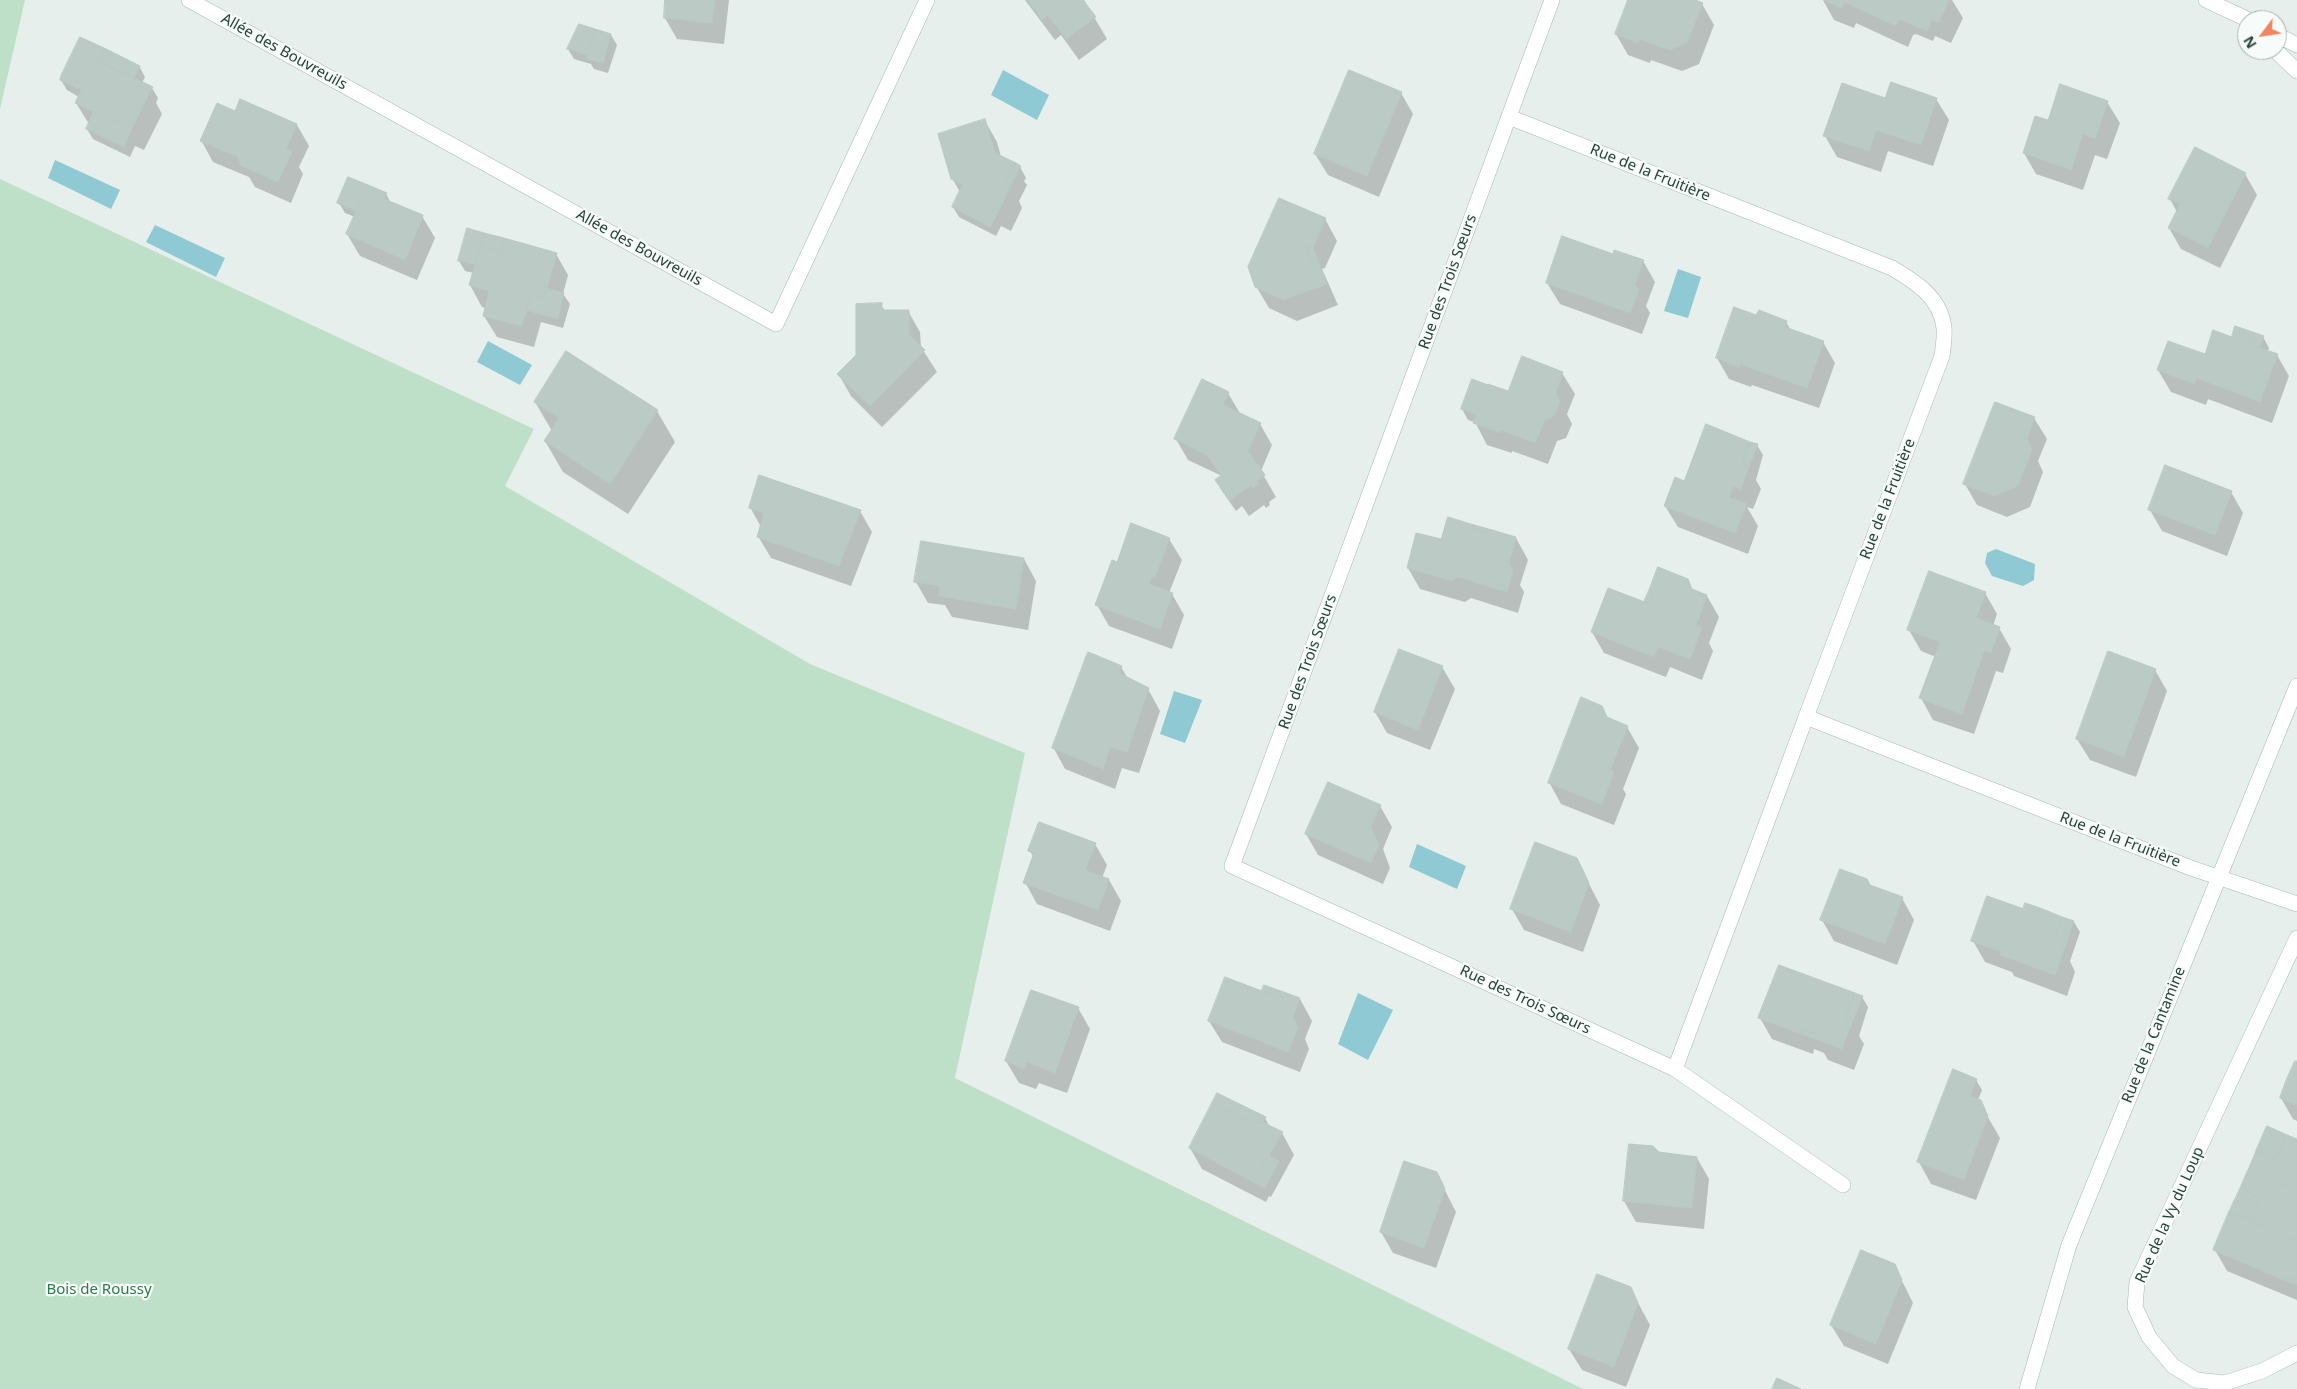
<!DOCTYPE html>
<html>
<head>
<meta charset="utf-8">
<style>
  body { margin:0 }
  #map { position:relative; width:2297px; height:1389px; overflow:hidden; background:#e6efeb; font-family:"Noto Sans",sans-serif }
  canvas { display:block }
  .north { position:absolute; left:2237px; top:10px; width:50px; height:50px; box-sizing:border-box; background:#f7fbf9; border:1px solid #a3b1ad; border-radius:50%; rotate:239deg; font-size:14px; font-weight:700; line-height:20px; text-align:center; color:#24423a }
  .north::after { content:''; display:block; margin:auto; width:18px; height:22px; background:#f4845f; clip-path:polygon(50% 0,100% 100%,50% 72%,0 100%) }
</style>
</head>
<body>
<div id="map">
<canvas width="2297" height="1389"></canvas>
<div class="north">N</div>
</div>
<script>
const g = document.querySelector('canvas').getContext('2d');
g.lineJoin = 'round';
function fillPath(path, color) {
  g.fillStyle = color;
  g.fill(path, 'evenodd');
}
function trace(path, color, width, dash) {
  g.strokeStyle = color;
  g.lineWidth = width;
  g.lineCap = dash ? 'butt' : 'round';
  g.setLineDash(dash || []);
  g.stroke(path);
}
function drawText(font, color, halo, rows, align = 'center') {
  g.font = font + ' "Noto Sans",sans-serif';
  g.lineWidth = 4.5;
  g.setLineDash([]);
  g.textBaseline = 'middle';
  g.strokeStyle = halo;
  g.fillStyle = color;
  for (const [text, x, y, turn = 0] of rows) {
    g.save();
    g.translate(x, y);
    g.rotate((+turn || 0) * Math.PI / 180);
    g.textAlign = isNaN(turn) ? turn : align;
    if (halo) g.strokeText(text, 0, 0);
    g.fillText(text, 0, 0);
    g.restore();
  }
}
const green = new Path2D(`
  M0 0H25L0 109Z
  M0 179 534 429 505 486 810 664 1025 753 955 1078 1583 1389H0Z`);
const water = new Path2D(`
  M1003 70 1049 95 1037 120 991 95Z
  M55 160 120 190 111 209 48 178Z
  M155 225 225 258 216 277 146 242Z
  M1678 269 1701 277 1688 318 1664 311Z
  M488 341 532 365 520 385 477 362Z
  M1996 549 2035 564 2034 580 2023 586 1992 576 1985 563 1987 553Z
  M1174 691 1202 700 1185 743 1160 734Z
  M1417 844 1466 866 1457 889 1409 867Z
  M1358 993 1393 1010 1368 1060 1338 1044Z`);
const shadow = new Path2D(`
  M667 0H729L724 44 677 39 665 18Z
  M1025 0H1084L1107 39 1079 60 1061 35 1055 40Z
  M1629 0H1692L1702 4 1714 25 1699 64 1682 71 1651 60 1650 63 1628 55 1616 34Z
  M1823 0H1952L1963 18 1951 43 1935 36 1933 41 1916 34 1913 35 1908 47 1856 23 1854 28 1834 20Z
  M579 26 611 35 617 45 608 73 594 69 591 64 574 59 568 49Z
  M139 66 145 77 142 83 152 88 158 98 156 103 162 114 144 150 135 146 130 157 93 139 87 129 89 124 76 103 79 97 67 90 61 80Z
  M1401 93 1413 114 1379 197 1328 175 1315 154Z
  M1936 99 1949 120 1933 166 1888 151 1881 172 1837 157 1825 136 1886 100Z
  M2107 102 2120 123 2107 159 2095 155 2083 190 2036 174 2024 153 2049 122Z
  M235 113 297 125 309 146 299 167 303 174 291 203 255 187 249 177 213 162 201 140Z
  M985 121 997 142 1001 157 1020 167 1026 178 1024 181 1027 185 1019 201 1022 208 1011 231 1001 226 996 236 959 217 953 207 960 192 952 178Z
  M2245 174 2257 195 2220 268 2181 249 2169 228 2177 212 2170 199Z
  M367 186 386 194 391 203 422 216 435 238 417 280 360 256 347 234 355 217 345 213 339 203Z
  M1325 219 1337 241 1325 268 1322 269 1338 305 1297 321 1269 308 1256 286Z
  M556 254 568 275 563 294 570 304 563 328 541 322 534 347 497 337 484 316 486 308 482 307 470 285 474 273 465 271 459 261Z
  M1614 256 1643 261 1655 282 1646 306 1650 313 1642 334 1560 304 1547 283Z
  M881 305 885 311H908L920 332 921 347 937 372 882 427 851 396 839 375 858 356Z
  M1757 317 1786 322 1791 331 1823 342 1835 363 1819 408 1752 385 1751 387 1729 379 1717 358Z
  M2236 327 2263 337 2269 348 2267 352 2277 355 2289 376 2272 423 2208 399 2206 405 2171 392 2158 370 2205 356 2232 339Z
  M1562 373 1575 394 1567 414 1572 424 1566 438 1557 441 1548 464 1512 451V453L1487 445 1475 422 1468 420 1462 409Z
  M1228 393 1241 415 1260 424 1272 445 1261 471 1276 497 1269 502 1270 505 1266 508 1264 505 1249 516 1242 506 1236 511 1222 491 1216 480 1222 476 1188 460 1176 439Z
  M535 402 657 411 675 442 628 514 563 472 545 441 552 431Z
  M2034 418 2047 439 2038 461 2043 472 2030 507 2007 517 1977 505 1965 484Z
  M1757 445 1763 455 1756 480 1761 489 1753 509 1747 507 1758 526 1748 554 1678 527 1665 506 1685 483Z
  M2231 492 2243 513 2227 556 2162 531 2150 510Z
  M750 507 860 511 872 532 851 586 771 558 758 536 761 527Z
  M1516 538 1528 560 1520 585 1524 592 1518 613 1471 598 1465 602 1420 589 1408 568 1442 541Z
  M1169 539 1182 560 1169 593 1172 594 1184 615 1172 649 1109 626 1097 605 1118 563Z
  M1024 559 1036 581 1028 630 952 617 945 605 928 603 916 582Z
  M1687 580 1693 591 1707 596 1719 617 1709 643 1713 651 1702 680 1670 667 1666 677 1604 653 1592 632Z
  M1985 593 1997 614 1993 626 1999 628 2011 649 2003 673 1996 671 1974 734 1933 720 1921 698 1936 657 1921 651 1909 630Z
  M1121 667 1128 679 1148 689 1160 711 1139 773 1122 768 1115 789 1065 769 1053 747Z
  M1442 667 1455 689 1430 750 1387 733 1375 712Z
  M2155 670 2167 691 2136 777 2090 760 2077 739Z
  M1627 727 1639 748 1623 789 1626 794 1614 825 1561 804 1549 782Z
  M1380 806 1392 827 1383 849 1390 868 1383 884 1318 855 1306 834Z
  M1095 844 1107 865 1102 878 1109 880 1121 901 1110 931 1037 904 1025 882 1034 858 1030 851Z
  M1576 859 1600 905 1583 952 1524 930 1512 909Z
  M1870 887 1902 898 1914 920 1897 965 1834 941 1822 920Z
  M2024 911 2074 922 2080 932 2070 961 2075 972 2067 996 2014 976 2012 972 1985 962 1973 941Z
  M1265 986 1300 999 1312 1021 1305 1039 1309 1049 1300 1072 1222 1042 1209 1021 1265 993 1263 990Z
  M1862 997 1868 1007 1859 1036 1864 1044 1854 1070 1828 1060 1824 1053 1814 1049 1813 1054 1772 1039 1760 1018Z
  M1078 1008 1090 1029 1067 1093 1039 1083 1036 1089 1019 1083 1006 1061Z
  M2297 1060V1121L2293 1119 2281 1098Z
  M1976 1080 1982 1090 1978 1100 2000 1138 1976 1200 1931 1184 1919 1162Z
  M1265 1118 1270 1127 1282 1133 1294 1155 1271 1197 1269 1196 1266 1202 1202 1169 1190 1148Z
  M2297 1141V1300L2227 1271 2215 1250 2233 1214 2231 1212Z
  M1697 1158 1709 1179 1704 1229 1636 1222 1624 1201Z
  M1436 1173 1456 1212 1436 1268 1393 1253 1381 1232Z
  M1894 1265 1913 1303 1888 1364 1844 1346 1831 1325Z
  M1630 1288 1650 1325 1626 1387 1582 1370 1569 1349Z`);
const building = new Path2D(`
  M665 0H715L712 23 664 18Z
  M1028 0H1083L1096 17 1066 39 1048 15 1042 20Z
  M1628 0H1696L1703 3 1687 42 1670 50 1639 39 1638 43 1615 34Z
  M1824 0H1949L1939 23 1911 10 1901 13 1896 26 1844 2 1842 8Z
  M1911 10 1932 20 1927 31 1899 19 1901 13Z
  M579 24 595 29 588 55 567 49Z
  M595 29 611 34 603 63 587 59Z
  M80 37 104 48 97 61 134 78 132 82 150 91 132 129 75 103 84 85 62 74Z
  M104 48 140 66 134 78 97 61Z
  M1349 70 1402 92 1367 176 1314 154Z
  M62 74 84 85 81 90 60 80Z
  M134 78 153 87 150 91 132 82Z
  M1891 82 1937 98 1921 145 1876 130 1869 151 1823 136 1842 83 1885 98Z
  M2060 84 2108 101 2095 139 2083 134 2071 170 2023 153 2035 116 2048 120Z
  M240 99 297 124 286 149 292 152 278 182 241 166 238 157 200 141 217 103 235 111Z
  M94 111 132 129 124 147 86 129Z
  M985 119 995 153 1016 163 1005 183 1011 185 999 210 960 190 963 185 951 179 938 134Z
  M2195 147 2246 173 2208 248 2168 228 2180 204 2168 199Z
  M1016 163 1021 166 1011 185 1005 183Z
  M348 177 368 185 356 211 337 203Z
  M368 185 387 193 384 199 423 215 405 260 346 234Z
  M960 190 999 210 990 227 952 207Z
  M1279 198 1326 218 1313 247 1307 248 1313 263 1318 261 1327 284 1284 300 1255 287 1248 267Z
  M467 228 484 233 475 264 458 261Z
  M484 233 504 238 500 252 480 246Z
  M1562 236 1613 254 1614 250 1644 260 1635 284 1639 290 1630 313 1546 283Z
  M504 238 557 253 544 298 531 295 522 326 483 316 489 291 469 285 480 246 500 252Z
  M1313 247 1318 261 1313 263 1307 248Z
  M547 288 564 293 558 319 526 310 531 295 544 298Z
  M882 303V310H909V334L925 350 870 406 837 374 856 355V304Z
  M1734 307 1756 315 1759 310 1787 321 1785 327 1824 341 1807 388 1740 364 1739 367 1716 358Z
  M2235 326 2264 336 2259 348 2254 346 2257 339 2239 333 2237 339 2232 337Z
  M2213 330 2237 339 2239 333 2257 339 2254 346 2278 354 2260 402 2196 378 2194 384 2157 370 2168 341 2205 354Z
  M566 351 658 410 610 484 544 441 559 418 534 402Z
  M1522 356 1563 372 1556 392 1560 402 1554 416 1545 420 1535 443 1501 430 1500 433 1473 423 1488 384 1508 391Z
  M1202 379 1229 392 1223 405 1261 423 1248 451 1265 475 1257 481 1259 483 1253 488 1251 485 1236 496 1207 455 1174 439Z
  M1472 379 1488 385 1477 415 1461 409Z
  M1995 402 2035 417 2027 439 2032 450 2018 486 1994 496 1963 484Z
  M1706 424 1750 442 1742 463 1749 466 1741 489 1733 486 1729 498 1747 504 1735 533 1664 506 1675 477 1684 481Z
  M1750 442 1758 444 1749 466 1742 463Z
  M2165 465 2232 491 2215 535 2148 510Z
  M759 475 861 510 839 566 757 537 764 513 749 508Z
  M1222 475 1236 496 1230 501 1215 480Z
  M1448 517 1474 525 1473 529 1487 533 1492 530 1516 537 1509 563 1513 570 1507 592 1458 577 1452 581 1407 568 1416 533 1441 539Z
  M1131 523 1170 538 1155 577 1152 576 1149 584 1173 593 1160 629 1095 605 1112 560 1117 562Z
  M1474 525 1492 530 1487 533 1473 529Z
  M921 541 1024 558 1016 609 939 596 940 586 914 582Z
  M1658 567 1688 579 1692 589 1707 595 1696 626 1702 628 1690 659 1658 647 1654 657 1591 632 1608 588 1650 604 1654 596 1650 588Z
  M1929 571 1986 592 1976 618 2000 627 1991 653 1984 651 1962 714 1919 698 1940 642 1907 630Z
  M1650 588 1654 596 1650 604 1644 602Z
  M1399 649 1443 666 1418 730 1374 712Z
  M2108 651 2156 669 2124 757 2076 739Z
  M1088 652 1122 666 1119 673 1149 688 1127 752 1110 747 1103 769 1052 748Z
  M1581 697 1602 706 1607 717 1628 726 1610 770 1614 772 1602 804 1548 783Z
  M1328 782 1381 805 1371 827 1379 845 1371 863 1305 834Z
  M1039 822 1096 843 1085 870 1109 879 1098 910 1023 883 1034 853 1028 851Z
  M1535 842 1577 858 1589 883 1571 932 1510 909Z
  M1840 869 1867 879 1870 885 1903 897 1885 944 1820 920Z
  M1987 896 2038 914 2040 908 2062 917 2056 934 2064 950 2055 975 2000 955 2001 952 1971 941Z
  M2025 903 2040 908 2038 914 2023 910Z
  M2062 917 2074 921 2064 950 2056 934Z
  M1779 965 1855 993 1845 1020 1852 1022 1842 1049 1815 1039 1816 1034 1802 1029 1801 1034 1758 1018Z
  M1225 977 1275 996 1278 990 1300 998 1293 1017 1298 1027 1288 1052 1208 1021Z
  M1264 985 1278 990 1275 996 1262 990Z
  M1031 990 1079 1007 1055 1073 1027 1062 1024 1069 1005 1061Z
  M1855 993 1863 996 1852 1022 1845 1020Z
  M1802 1029 1816 1034 1815 1039 1801 1034Z
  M2295 1061 2297 1062V1083L2287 1079Z
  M1953 1069 1977 1079 1970 1096 1946 1087Z
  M2287 1079 2297 1083V1106L2280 1098Z
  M1946 1087 1981 1100 1988 1116 1964 1180 1917 1162Z
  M1217 1093 1266 1117 1263 1122 1253 1124 1212 1103Z
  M1212 1103 1253 1124 1262 1122 1283 1132 1253 1182 1189 1148Z
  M2267 1126 2287 1135 2276 1160 2256 1151Z
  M2287 1135 2297 1139V1191L2248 1170 2256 1151 2276 1160Z
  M1629 1144 1653 1146 1659 1152 1697 1157 1692 1208 1623 1201Z
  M1270 1156 1279 1161 1265 1188 1253 1182 1267 1157Z
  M1404 1161 1437 1172 1445 1189 1424 1248 1380 1232Z
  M2248 1170 2297 1191V1241L2249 1220 2260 1198 2240 1189Z
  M2240 1189 2260 1198 2249 1220 2229 1212Z
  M2229 1212 2297 1241V1276L2286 1281 2213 1250Z
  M1861 1250 1895 1264 1902 1280 1876 1344 1830 1325Z
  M1597 1274 1631 1287 1638 1303 1614 1367 1568 1349Z
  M2297 1276V1285L2286 1281Z
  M1777 1378 1801 1389H1772Z`);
const street = new Path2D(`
  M189 0 776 324 927 0
  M1552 0 1232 866 1675 1069 1806 717
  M1509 117 1892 268C1916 282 1941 298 1944 328 1945 337 1943 347 1942 356L1806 717 2191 868 2297 904
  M2297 938 2137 1282 2135 1307 2149 1337 2173 1366 2196 1380 2225 1383 2262 1371 2297 1353
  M1675 1069 1843 1185`);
const secondary = new Path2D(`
  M2206 0 2249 20
  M2277 35 2297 45
  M2275 50 2297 71
  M2027 1389 2069 1245 2297 686`);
const streetNames = [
  ["Allée des Bouvreuils",284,52,29],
  ["Rue de la Fruitière",1650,173,22],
  ["Allée des Bouvreuils",639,248,29],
  ["Rue des Trois Sœurs",1448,282,-70],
  ["Rue de la Fruitière",1888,499,-69],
  ["Rue des Trois Sœurs",1308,662,-70],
  ["Rue de la Fruitière",2120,840,21],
  ["Rue des Trois Sœurs",1525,1000,25],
  ["Rue de la Cantamine",2154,1035,-68],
  ["Rue de la Vy du Loup",2170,1215,-66]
];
const parkNames = [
  ["Bois de Roussy",99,1290]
];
fillPath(green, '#bfe0c8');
fillPath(water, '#8ec9d4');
fillPath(shadow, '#0003');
fillPath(building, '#bbcac4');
trace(building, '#b8c9c2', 1);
trace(street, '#a8b8b2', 16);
trace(secondary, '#a4bbb3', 16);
trace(street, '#fff', 15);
trace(secondary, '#fff', 15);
drawText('15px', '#24423a', '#f7fbf9', streetNames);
drawText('15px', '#2d7a4b', '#f7fbf9', parkNames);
</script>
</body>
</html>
